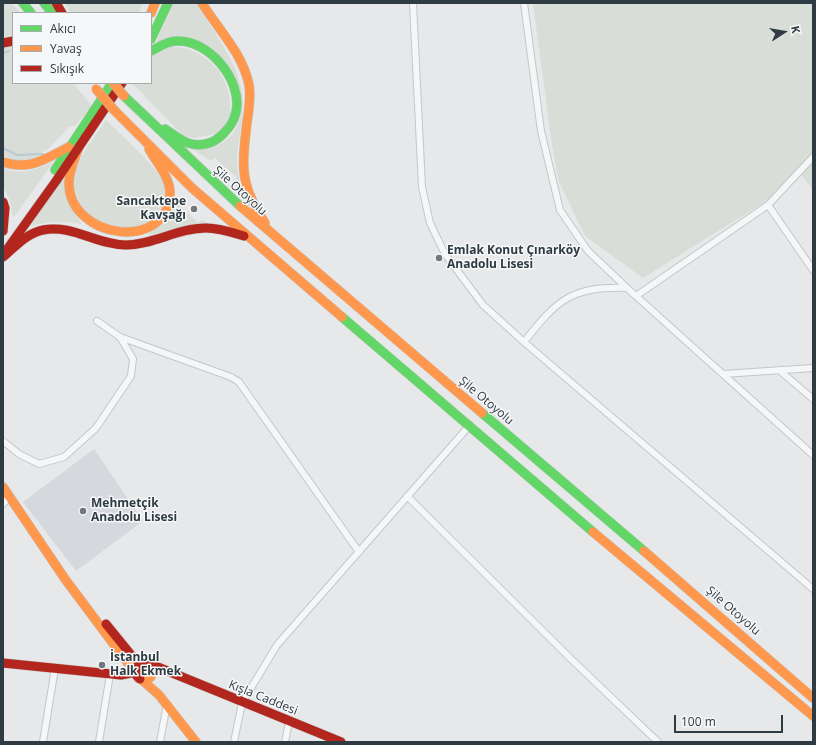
<!DOCTYPE html>
<html>
<head>
<meta charset="utf-8">
<style>
  body { margin:0 }
  #map { position:relative; width:816px; height:745px; overflow:hidden; background:#e6e8ea; font-family:"Open Sans",sans-serif }
  canvas { display:block }
  .frame { position:absolute; inset:0; border:4px solid #2e3b42; pointer-events:none }
  .legend { position:absolute; left:12px; top:12px; width:140px; height:72px; box-sizing:border-box; background:#f5f7f8; border:1px solid #a5acaf; margin:0; padding:5px 7px; list-style:none; font-size:12px; color:#2e3b42 }
  .legend li { display:flex; align-items:center; gap:8px; height:20px }
  .legend b { width:20px; border:1px solid #a5acaf }
  .north { position:absolute; left:764px; top:12px; width:40px; height:40px; -webkit-text-stroke:3px #f5f7f8; paint-order:stroke; rotate:78deg; font-size:11px; font-weight:700; line-height:16px; text-align:center; color:#2e3b42 }
  .north::after { content:''; display:block; margin:auto; width:14px; height:18px; background:#2e3b42; clip-path:polygon(50% 0,100% 100%,50% 72%,0 100%) }
  .scale { position:absolute; left:674px; top:715px; width:109px; height:18px; box-sizing:border-box; border:2px solid #2e3b42; border-top:0; padding-left:5px; font-size:12px; line-height:14px; white-space:nowrap; color:#2e3b42; -webkit-text-stroke:3px #f5f7f8; paint-order:stroke }
</style>
</head>
<body>
<div id="map">
<canvas width="816" height="745"></canvas>
<div class="frame"></div>
<ul class="legend">
<li><b style="height:5px;background:#63d668"></b>Akıcı</li>
<li><b style="height:5px;background:#ff974d"></b>Yavaş</li>
<li><b style="height:5px;background:#b3261e"></b>Sıkışık</li>
</ul>
<div class="north">K</div>
<div class="scale">100 m</div>
</div>
<script>
const g = document.querySelector('canvas').getContext('2d');
g.lineJoin = 'round';
function fillPath(path, color) {
  g.fillStyle = color;
  g.fill(path, 'evenodd');
}
function trace(path, color, width, dash) {
  g.strokeStyle = color;
  g.lineWidth = width;
  g.lineCap = dash ? 'butt' : 'round';
  g.setLineDash(dash || []);
  g.stroke(path);
}
function drawText(font, color, halo, rows, align = 'center') {
  g.font = font + ' "Open Sans",sans-serif';
  g.lineWidth = 3;
  g.setLineDash([]);
  g.textBaseline = 'middle';
  g.strokeStyle = halo;
  g.fillStyle = color;
  for (const [text, x, y, turn = 0] of rows) {
    g.save();
    g.translate(x, y);
    g.rotate((+turn || 0) * Math.PI / 180);
    g.textAlign = isNaN(turn) ? turn : align;
    if (halo) g.strokeText(text, 0, 0);
    g.fillText(text, 0, 0);
    g.restore();
  }
}
const built = new Path2D(`
  M94 449 143 521 76 571 23 502Z`);
const green = new Path2D(`
  M3 3H12L20 13H13V36L3 37Z
  M65 3H143L139 13H71Z
  M174 3H197C210 26 236 61 241 87 246 109 239 134 237 157 237 169 239 181 242 193L234 182 237 178 215 158 211 161 192 149C199 148 209 149 216 146 254 130 242 84 222 60 217 53 210 45 202 43 193 40 166 42 156 42Z
  M533 3H813V190L797 169 768 200 643 278 585 236 559 182 552 145Z
  M13 46V83H73L92 106 75 126 69 127 48 149 38 155 40 157C27 160 15 163 3 155V48Z
  M170 47C201 46 228 71 230 102 231 109 231 117 227 123 225 127 222 130 220 133L195 138 183 136 132 83H151V56Z
  M106 120C120 134 161 170 165 186 167 193 164 201 161 207 148 236 101 232 83 210 80 207 79 200 77 196 74 189 72 183 74 175 79 155 95 137 106 120Z
  M55 160 13 218 9 198 3 187V168C20 176 41 169 55 160Z
  M66 174C64 198 68 205 82 224 62 221 47 221 28 227Z
  M174 200 198 223 202 220 207 222 150 237 149 233 159 226Z`);
const stream = new Path2D(`
  M3 53 9 51
  M3 148 17 155 43 154`);
const street = new Path2D(`
  M413 3 422 187 430 223 445 254 483 305 524 342 813 589
  M524 3 541 131 560 210 588 251 627 288 813 455
  M768 205 813 270
  M636 296 768 205 813 157
  M120 337 231 377 239 382 359 552
  M524 342C557 300 571 286 627 288
  M779 370 813 399
  M723 374 813 368
  M3 441 19 454 39 464 64 457 96 428 131 376 133 359 120 337 97 321
  M407 496 570 658 658 742
  M3 504 10 497
  M43 742 55 668
  M99 742 110 674
  M160 742 167 704
  M234 742 242 703 277 645 470 425
  M285 742 289 722`);
const fast = new Path2D(`
  M23 3 31 13
  M44 3 52 13
  M151 39 168 3
  M151 51C159 47 167 41 176 41 209 39 243 81 236 112 234 122 229 128 222 135 213 144 200 147 188 143 180 140 173 134 165 129
  M124 96 240 206
  M55 170 112 83
  M342 317 593 532
  M482 413 644 551`);
const slow = new Path2D(`
  M202 3C218 29 243 54 249 85 251 97 249 110 247 122 242 166 239 184 265 223
  M151 13 155 3
  M114 110 192 188 342 317
  M79 147C75 158 69 170 69 182 68 239 168 253 170 193 170 177 156 162 149 149
  M3 162C31 171 44 159 69 147
  M240 206 482 413
  M3 487 65 579 127 662 136 669
  M593 532 813 716
  M644 551 813 698
  M138 678 144 680 151 677 153 669 148 663
  M142 680 159 695 196 742`);
const jam = new Path2D(`
  M56 3 62 13
  M3 43 13 41
  M3 202 5 208 3 231
  M8 248 56 181 122 83
  M3 257C15 247 27 233 43 230 72 224 97 245 126 245 153 245 178 228 206 228 219 228 231 232 244 236
  M106 624 132 656 143 663
  M3 663 121 675 136 672
  M140 679 136 675 137 667 141 663H148L341 742`);
const slowBridge = new Path2D(`
  M113 83 124 96
  M96 89 114 110`);
const markers = [
  [194,209,4,"#6e787d"],
  [439,258,4,"#6e787d"],
  [83,511,4,"#6e787d"],
  [102,665,4,"#6e787d"]
];
const streetNames = [
  ["Şile Otoyolu",240,191,42],
  ["Şile Otoyolu",486,401,40],
  ["Şile Otoyolu",733,611,41],
  ["Kışla Caddesi",263,698,22]
];
const poiNames = [
  ["Sancaktepe",186,202,"right"],
  ["Kavşağı",186,216,"right"],
  ["Emlak Konut Çınarköy",447,251],
  ["Anadolu Lisesi",447,265],
  ["Mehmetçik",91,504],
  ["Anadolu Lisesi",91,518],
  ["İstanbul",110,658],
  ["Halk Ekmek",110,672]
];
fillPath(built, '#d5d9dd');
fillPath(green, '#d9ddd7');
trace(stream, '#b8cbd1', 2);
trace(street, '#c4c6c8', 8);
trace(fast, '#c4c6c8', 10);
trace(slow, '#c4c6c8', 10);
trace(jam, '#c4c6c8', 10);
trace(street, '#f5f6f7', 6);
trace(fast, '#63d668', 9);
trace(slow, '#ff974d', 9);
trace(jam, '#b3261e', 9);
trace(slowBridge, '#b9bcbe', 10, []);
trace(slowBridge, '#ff974d', 9);
for (const [x, y, r, color] of markers) {
  const dot = new Path2D();
  dot.arc(x, y, r, 0, 2 * Math.PI);
  g.fillStyle = color;
  g.fill(dot);
  trace(dot, '#f5f7f8', 1.5);
}
drawText('12px', '#2e3b42', '#f5f7f8', streetNames);
drawText('bold 12px', '#2e3b42', '#f5f7f8', poiNames, 'left');
</script>
</body>
</html>
